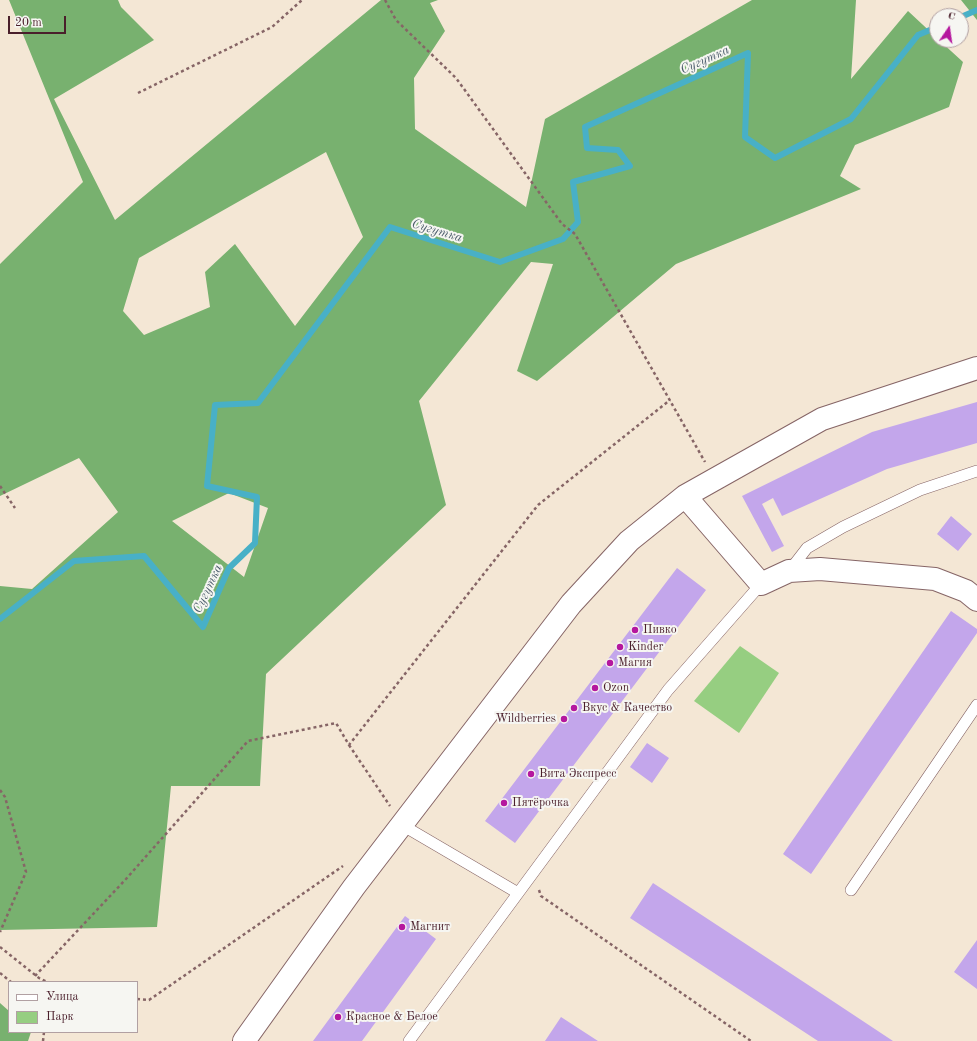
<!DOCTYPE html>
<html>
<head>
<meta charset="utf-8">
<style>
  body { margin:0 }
  #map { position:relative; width:977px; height:1041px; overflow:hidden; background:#f4e7d5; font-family:"Old Standard TT",serif }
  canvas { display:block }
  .legend { position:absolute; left:8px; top:981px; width:130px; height:52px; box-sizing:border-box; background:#f6f6f2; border:1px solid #b1a0a2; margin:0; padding:5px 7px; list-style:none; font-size:12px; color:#4a1f2b }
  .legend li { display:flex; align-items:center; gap:8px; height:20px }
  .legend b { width:20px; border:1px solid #b1a0a2 }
  .north { position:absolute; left:929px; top:8px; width:40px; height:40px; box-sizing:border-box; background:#f6f6f2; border:1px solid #b1a0a2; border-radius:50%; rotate:13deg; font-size:11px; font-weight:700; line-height:16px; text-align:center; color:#4a1f2b }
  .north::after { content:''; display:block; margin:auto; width:14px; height:18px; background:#b5179e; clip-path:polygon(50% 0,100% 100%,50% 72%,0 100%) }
  .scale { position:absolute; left:8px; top:16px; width:58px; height:18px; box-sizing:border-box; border:2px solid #4a1f2b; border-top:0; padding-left:5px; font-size:12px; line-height:14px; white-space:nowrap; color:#4a1f2b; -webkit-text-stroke:3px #f6f6f2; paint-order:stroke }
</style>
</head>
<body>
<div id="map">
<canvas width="977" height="1041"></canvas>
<ul class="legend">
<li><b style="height:5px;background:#fff"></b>Улица</li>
<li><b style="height:11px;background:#96ce81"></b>Парк</li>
</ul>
<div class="north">С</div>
<div class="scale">20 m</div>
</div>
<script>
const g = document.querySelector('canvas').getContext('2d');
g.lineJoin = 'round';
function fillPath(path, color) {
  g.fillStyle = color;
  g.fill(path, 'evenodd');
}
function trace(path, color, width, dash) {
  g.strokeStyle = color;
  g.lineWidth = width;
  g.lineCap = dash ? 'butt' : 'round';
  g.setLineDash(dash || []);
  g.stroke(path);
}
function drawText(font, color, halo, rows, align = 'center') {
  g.font = font + ' "Old Standard TT",serif';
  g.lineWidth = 4;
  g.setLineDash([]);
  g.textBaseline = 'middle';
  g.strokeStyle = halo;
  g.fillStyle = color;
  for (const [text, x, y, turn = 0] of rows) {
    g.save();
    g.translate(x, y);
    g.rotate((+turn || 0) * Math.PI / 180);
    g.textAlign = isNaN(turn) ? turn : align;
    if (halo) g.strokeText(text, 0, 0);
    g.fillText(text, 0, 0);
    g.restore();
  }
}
const green = new Path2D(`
  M740 646 779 673 739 733 694 701Z`);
const forest = new Path2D(`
  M9 0H118L121 7 154 40 54 99 115 220 381 0H438L430 3 445 31 414 78 415 129 526 207 545 119 752 0H856L851 79 908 11 937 38V40H939L963 62 949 107 855 145 840 176 861 189 676 264 537 381 517 371 553 264 531 262 419 401 446 505 266 674 260 786H171L157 927 0 930V586L32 589 118 512 79 458 0 496V264L83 182ZM326 152 363 237 295 326 235 244 205 272 210 307 144 335 123 311 139 258ZM229 493 268 508 244 577 172 521Z
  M961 0H977V20Z
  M0 1003 9 1011V1032H31L28 1041H0Z`);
const stream = new Path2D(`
  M961 17 977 10
  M0 619 74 561 144 556 203 627 229 568 255 543 257 497 207 486 215 405 258 403 390 227 500 262 563 239 578 222 573 182 630 166 618 150 587 148 585 127 748 53 745 137 775 158 851 119 918 35 937 27`);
const building = new Path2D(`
  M977 402V443L887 469 782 516 773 498 762 504 784 546 772 552 742 496 872 432Z
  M951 516 972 534 958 551 937 534Z
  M677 568 706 590 515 843 485 821Z
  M951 611 977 629V633L811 874 783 854Z
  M647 743 669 758 652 783 630 767Z
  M653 883 825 996 893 1041H818L630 918Z
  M405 916 436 939 362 1041H313Z
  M977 940V989L954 972Z
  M561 1017 598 1041H545Z`);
const path = new Path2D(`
  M385 0 396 20 456 78 562 224 575 234 705 462
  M138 93 272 27 302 0
  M0 486 15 508
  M349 745 390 806
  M0 790 5 797 26 872 0 932
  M539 890 541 896 751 1041
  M0 947 39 978 47 982
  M0 973 11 982
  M35 976 126 879 248 741 336 723 349 745 538 505 670 400
  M137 999 149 1000 343 866
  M43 1041 44 1032`);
const service = new Path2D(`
  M790 570 807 548 843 527 920 490 977 471
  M402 825 518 893
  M851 890 977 705
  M409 1041 668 690 761 584`);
const minor = new Path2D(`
  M685 496 761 584 789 571 820 569 935 579 966 591 977 600
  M244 1041 354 887 571 604 629 541 685 496 822 419 977 368`);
const markers = [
  [635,630,4,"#b5179e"],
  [620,647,4,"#b5179e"],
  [610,663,4,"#b5179e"],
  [595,688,4,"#b5179e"],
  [574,708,4,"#b5179e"],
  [564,719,4,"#b5179e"],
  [531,774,4,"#b5179e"],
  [504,803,4,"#b5179e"],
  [402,927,4,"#b5179e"],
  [338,1017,4,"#b5179e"]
];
const poiNames = [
  ["Пивко",643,630],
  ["Kinder",628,647],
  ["Магия",618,663],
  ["Ozon",603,688],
  ["Вкус & Качество",582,708],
  ["Wildberries",556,719,"right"],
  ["Вита Экспресс",539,774],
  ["Пятёрочка",512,803],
  ["Магнит",410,927],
  ["Красное & Белое",346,1017]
];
const waterNames = [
  ["Сугутка",705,60,-24],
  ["Сугутка",437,231,17],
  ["Сугутка",208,589,-65]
];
fillPath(green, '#96ce81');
fillPath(forest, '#78b16f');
trace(stream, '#48b0c7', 6);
fillPath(building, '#c3a6eb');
trace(service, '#866566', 12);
trace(minor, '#866566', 24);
trace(path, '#866566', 2.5, [3, 3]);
trace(service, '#fff', 11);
trace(minor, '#fff', 22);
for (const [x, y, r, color] of markers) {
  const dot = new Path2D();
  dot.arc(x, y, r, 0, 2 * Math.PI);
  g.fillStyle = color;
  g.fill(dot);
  trace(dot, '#f6f6f2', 1.5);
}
drawText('12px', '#4a1f2b', '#f6f6f2', poiNames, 'left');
drawText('italic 13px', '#495969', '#f6f6f2', waterNames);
</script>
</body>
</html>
